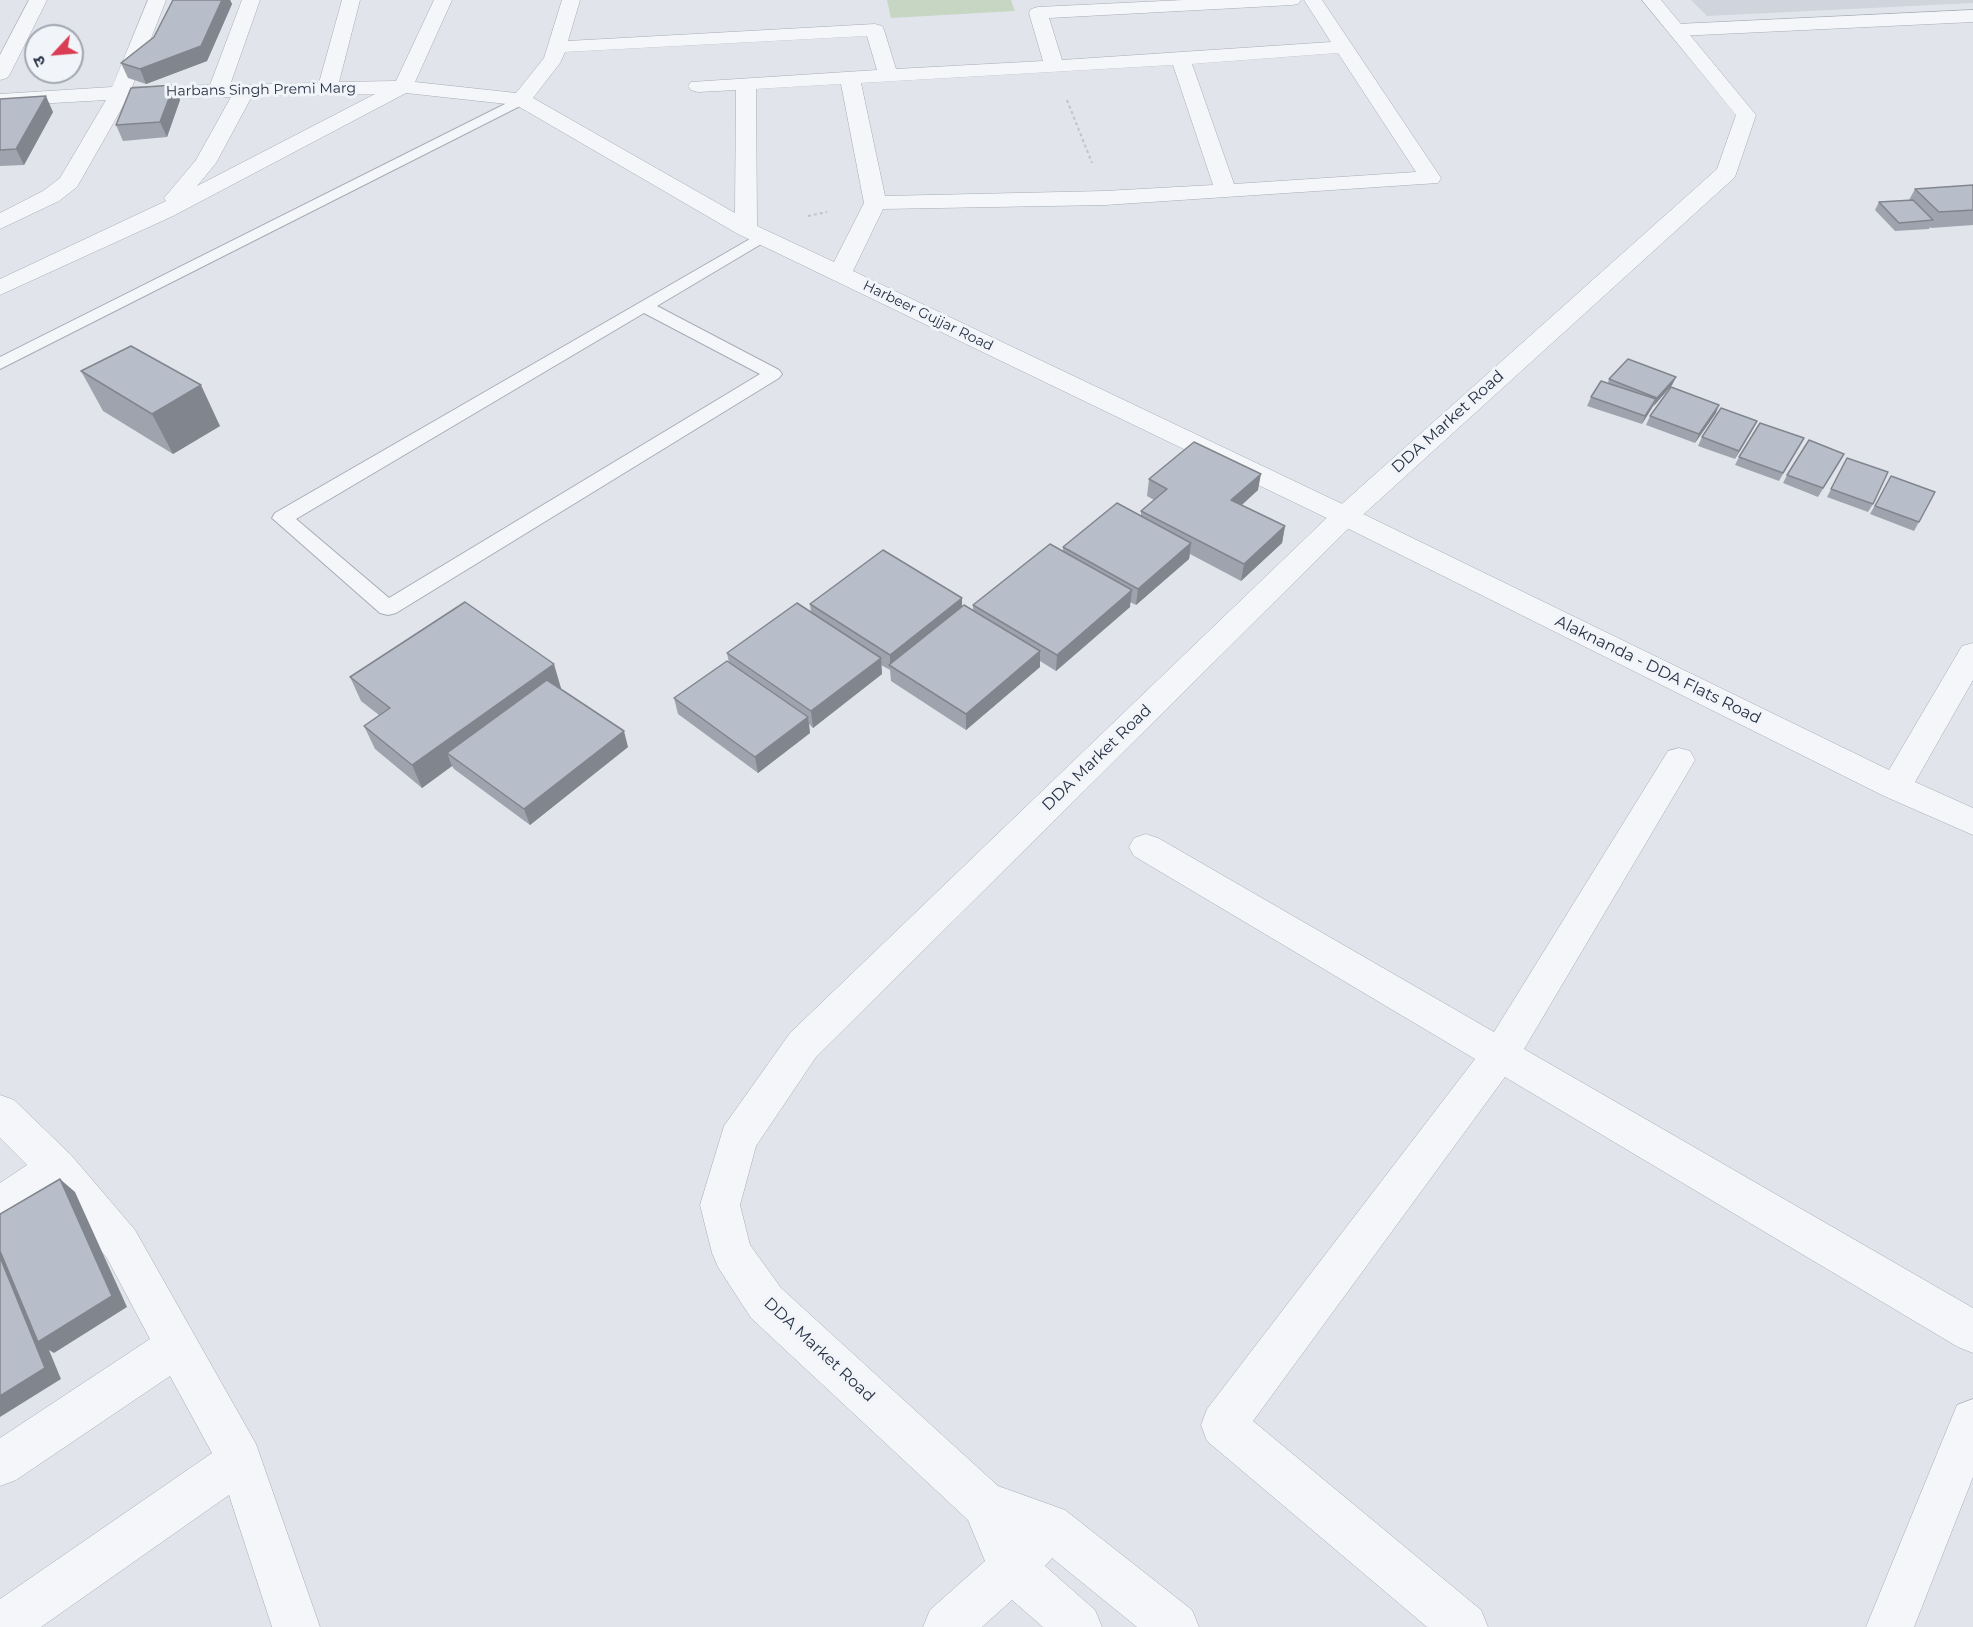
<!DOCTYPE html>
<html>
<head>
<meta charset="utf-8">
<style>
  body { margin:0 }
  #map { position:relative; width:1973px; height:1627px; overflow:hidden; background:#e1e5eb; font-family:Montserrat,"Noto Sans Devanagari",sans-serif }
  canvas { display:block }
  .north { position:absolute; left:24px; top:24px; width:60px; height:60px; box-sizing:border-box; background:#f1f4f8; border:2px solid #a1a6b0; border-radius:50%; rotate:244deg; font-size:16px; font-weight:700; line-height:24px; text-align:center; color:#283245 }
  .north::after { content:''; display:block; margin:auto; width:21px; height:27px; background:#da3d53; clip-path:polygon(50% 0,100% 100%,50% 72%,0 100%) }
</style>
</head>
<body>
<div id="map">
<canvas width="1973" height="1627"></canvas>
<div class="north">उ</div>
</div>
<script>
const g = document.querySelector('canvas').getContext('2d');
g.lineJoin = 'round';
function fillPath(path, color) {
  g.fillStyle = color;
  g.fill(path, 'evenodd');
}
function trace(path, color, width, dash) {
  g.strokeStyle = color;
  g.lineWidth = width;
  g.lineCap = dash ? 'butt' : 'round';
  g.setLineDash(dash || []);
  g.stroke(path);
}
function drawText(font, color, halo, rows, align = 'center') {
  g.font = font + ' Montserrat,sans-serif';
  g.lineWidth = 6;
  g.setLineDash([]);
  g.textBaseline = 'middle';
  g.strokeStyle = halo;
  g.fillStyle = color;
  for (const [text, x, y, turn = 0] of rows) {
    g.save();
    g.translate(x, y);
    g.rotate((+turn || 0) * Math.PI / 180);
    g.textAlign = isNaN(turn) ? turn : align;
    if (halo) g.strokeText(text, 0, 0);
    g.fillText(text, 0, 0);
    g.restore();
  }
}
const built = new Path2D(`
  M1691 0H1973V3L1707 16Z`);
const green = new Path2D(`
  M887 0H1011L1015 11 891 18Z`);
const path = new Path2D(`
  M1067 100 1092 163
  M808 216 827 212`);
const service = new Path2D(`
  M521 96 528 100 526 103 0 369V357Z
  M762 232 770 237 768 240 657 306 779 370 782 374 779 378 396 613 388 615 380 613 272 518 275 513ZM644 313 760 374 389 598 296 519Z`);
const minor = new Path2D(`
  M29 0H47L10 74 7 78 0 80V55Z
  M148 0H166L132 87 210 85 242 0H260L230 85 319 83 342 0H360L339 82 396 81 434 0H452L415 82 516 93 544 58 562 0H580L568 41 875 24 882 26 884 30 896 69 1043 61 1029 13 1031 9 1038 7 1184 0H1301L1298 4 1292 5 1049 18 1062 60 1331 42 1304 0H1322L1441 178 1438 183 1105 205 883 209 853 271 1355 510 1889 770 1962 646 1973 643V680L1915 782 1973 808V835L1884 796 1335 522 738 234 516 105 406 93 173 216 0 295V279L166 201 164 198 196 160 231 97 127 99 77 187 59 201 0 229V213L43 191 60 178 106 100 0 106V94L112 87ZM867 36 877 70 691 82 688 86 691 90 698 92 736 90 735 213 533 98 560 63 565 52ZM1338 53 1416 172 1234 184 1192 64ZM1173 65 1213 185 1105 191 885 196 861 83ZM841 84 864 203 834 262 757 226 756 89ZM375 94 197 186 216 163 252 96Z
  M1973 10V22L1678 36 1671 34 1669 30 1671 26 1678 24Z
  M1679 748 1690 751 1695 760 1524 1049 1973 1308V1353L1958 1347 1505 1077 1253 1421 1481 1610 1488 1627H1427L1207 1441 1201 1425 1207 1409 1475 1059 1134 856 1129 847 1134 838 1146 834 1158 838 1494 1032 1668 751Z
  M0 1095 14 1100 71 1155 135 1230 256 1444 320 1627H272L229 1495 41 1627H0V1599L212 1453 170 1376 16 1480 0 1486V1438L150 1339 107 1258 53 1193 14 1218 0 1224V1183L27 1165 0 1138Z
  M1973 1399V1477L1914 1627H1866L1957 1405Z`);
const tertiary = new Path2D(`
  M1642 0H1661L1756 115 1735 177 1355 522 816 1057 756 1146 740 1205 750 1245 781 1288 998 1486 1065 1510 1192 1610 1199 1627H1137L1052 1558 1045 1566 1095 1610 1102 1627H1043L1012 1600 982 1627H923L930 1610 985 1561 968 1520 751 1318 718 1267 712 1253 700 1205 724 1126 790 1033 1335 510 1717 169 1736 115Z`);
const wall = new Path2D(`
  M173 0H230L232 4 207 61 146 84 128 78 121 63 154 37Z
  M174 85 180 100 167 137 123 141 116 125Z
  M0 99 53 112 24 165 0 166Z
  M1973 185V225L1931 228 1930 227 1929 229 1895 231 1875 210 1879 202 1909 200 1915 189Z
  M81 371 220 426 173 454 103 411Z
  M1676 377 1672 385 1653 406 1642 424 1587 406 1591 397 1608 383 1609 379Z
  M1716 413 1695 443 1646 425 1650 416Z
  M1753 429 1735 459 1698 446 1702 437Z
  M1799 446 1779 481 1735 465 1739 457Z
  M1844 454 1818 497 1783 483 1787 475Z
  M1847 458 1873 504 1868 512 1827 497Z
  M1891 476 1919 522 1914 531 1870 514Z
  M1149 479 1258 490 1242 505 1285 526 1282 543 1241 581 1190 554 1189 559 1136 605 1130 602V607L1056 671 1040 661V667L966 730 891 681 890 670 881 665 882 674 813 728 809 724 810 733 758 773 678 714 674 698 729 663 727 653 811 612 810 604 962 598V607L973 611V605L1063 551V547L1141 516V511L1154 500 1147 496Z
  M350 677 561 688H560L628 747 530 825 454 769 452 766 422 788 375 749 364 726 379 715 361 701Z`);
const shadedWall = new Path2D(`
  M222 0H230L232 4 207 61 146 84 140 69Z
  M174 85 180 100 167 137 160 122Z
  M46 96 53 112 24 165 16 149Z
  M1676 377 1672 385 1653 407 1657 398Z
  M201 385 220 426 173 454 152 414Z
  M1656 399 1652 408 1642 424 1645 416Z
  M1719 405 1716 413 1695 443 1699 434Z
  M1757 421 1753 429 1735 459 1739 451Z
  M1261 474 1258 490 1229 516 1231 500Z
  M1285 526 1282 543 1241 581 1244 564Z
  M1191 543 1189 559 1136 605 1138 589Z
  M1132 590 1130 607 1056 671 1057 655Z
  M962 598V614L890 665V655Z
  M1040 651V667L966 730V714Z
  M881 658 882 674 813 728 811 711Z
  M554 664 561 688 458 762 447 753 452 766 422 788 412 765Z
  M808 717 810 733 758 773 755 757Z
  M624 731 628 747 530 825 524 809Z
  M60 1179 75 1192 127 1307 54 1353 49 1350 61 1379 0 1417V1231Z`);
const building = new Path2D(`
  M173 0H222L201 46 140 69 121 63 154 37Z
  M174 85 160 122 116 125 131 88Z
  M46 96 16 149 0 150V99Z
  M1973 185V210L1939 212 1915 189Z
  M1913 200 1933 220 1899 223 1879 202Z
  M131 346 201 385 152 414 81 371Z
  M1628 359 1676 377 1657 398 1609 379Z
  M1601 381 1656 399 1645 416 1591 397Z
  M1671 387 1719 405 1699 434 1650 416Z
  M1721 408 1757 421 1739 451 1702 437Z
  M1760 423 1804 438 1783 473 1739 457Z
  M1809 440 1844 454 1823 488 1787 475Z
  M1194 442 1261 474 1231 500 1285 526 1244 564 1141 511 1167 489 1149 479Z
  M1847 458 1888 472 1873 504 1831 489Z
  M1891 476 1935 492 1919 522 1875 506Z
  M1117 503 1191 543 1138 589 1063 547Z
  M1050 544 1132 590 1057 655 973 605Z
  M883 550 962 598 890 655 810 604Z
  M465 602 554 664 412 765 364 726 390 708 350 677Z
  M797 603 881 658 811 711 727 653Z
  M964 605 1040 651 966 714 889 665Z
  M727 661 808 717 755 757 674 698Z
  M547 680 624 731 524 809 447 753Z
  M60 1179 112 1296 38 1342 0 1251V1214Z
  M0 1257 45 1368 0 1396Z`);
const farStreetnames = [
  ["Harbans Singh Premi Marg",261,90,-1],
  ["Harbeer Gujjar Road",928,316,26]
];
const streetNames = [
  ["DDA Market Road",1448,422,-42],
  ["Alaknanda - DDA Flats Road",1658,670,26],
  ["DDA Market Road",1097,758,-44],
  ["DDA Market Road",819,1350,43]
];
fillPath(built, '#cfd4dd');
fillPath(green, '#c7d6c2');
trace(service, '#a6acb6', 2);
trace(minor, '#a6acb6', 1);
trace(tertiary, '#a6acb6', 1);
trace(path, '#c0c3ca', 2, [3, 3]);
fillPath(service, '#f5f6f9');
fillPath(minor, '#f5f6f9');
fillPath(tertiary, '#f5f6f9');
fillPath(wall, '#9ea3ad');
fillPath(shadedWall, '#81858d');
fillPath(building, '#b8bec9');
trace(building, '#81858d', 1.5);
drawText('14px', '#283245', '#f1f4f8', farStreetnames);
drawText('16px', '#283245', '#f1f4f8', streetNames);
</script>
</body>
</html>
